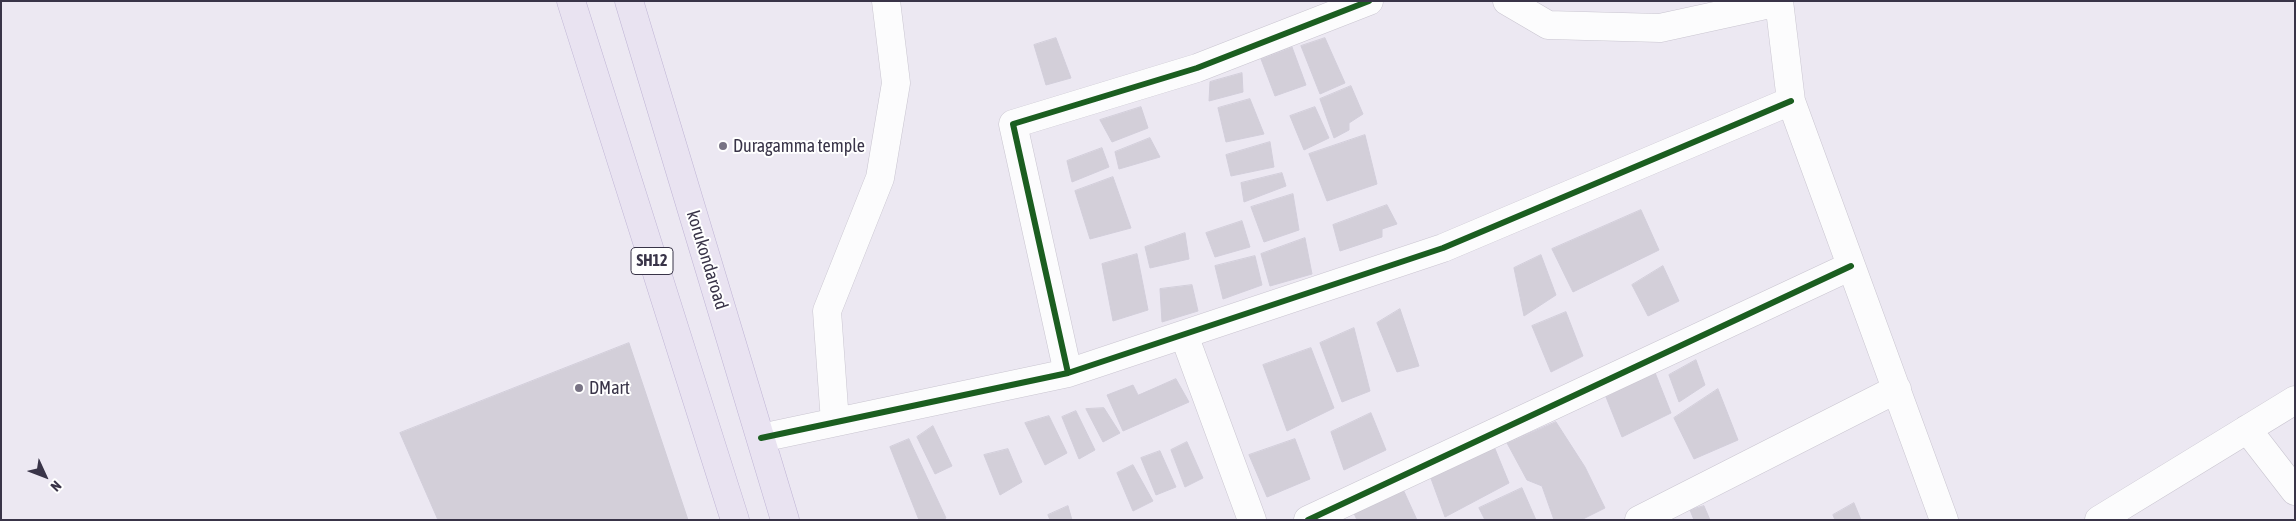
<!DOCTYPE html>
<html>
<head>
<meta charset="utf-8">
<style>
  body { margin:0 }
  #map { position:relative; width:2296px; height:521px; overflow:hidden; background:#ece8f2; font-family:"Asap Condensed",sans-serif }
  canvas { display:block }
  .frame { position:absolute; inset:0; border:2px solid #393448; pointer-events:none }
  .north { position:absolute; left:20px; top:451px; width:50px; height:50px; -webkit-text-stroke:4px #fff; paint-order:stroke; rotate:133deg; font-size:14px; font-weight:700; line-height:20px; text-align:center; color:#393448 }
  .north::after { content:''; display:block; margin:auto; width:18px; height:22px; background:#393448; clip-path:polygon(50% 0,100% 100%,50% 72%,0 100%) }
</style>
</head>
<body>
<div id="map">
<canvas width="2296" height="521"></canvas>
<div class="frame"></div>
<div class="north">N</div>
</div>
<script>
const g = document.querySelector('canvas').getContext('2d');
g.lineJoin = 'round';
function fillPath(path, color) {
  g.fillStyle = color;
  g.fill(path, 'evenodd');
}
function trace(path, color, width, dash) {
  g.strokeStyle = color;
  g.lineWidth = width;
  g.lineCap = dash ? 'butt' : 'round';
  g.setLineDash(dash || []);
  g.stroke(path);
}
function drawText(font, color, halo, rows, align = 'center') {
  g.font = font + ' "Asap Condensed",sans-serif';
  g.lineWidth = 4;
  g.setLineDash([]);
  g.textBaseline = 'middle';
  g.strokeStyle = halo;
  g.fillStyle = color;
  for (const [text, x, y, turn = 0] of rows) {
    g.save();
    g.translate(x, y);
    g.rotate((+turn || 0) * Math.PI / 180);
    g.textAlign = isNaN(turn) ? turn : align;
    if (halo) g.strokeText(text, 0, 0);
    g.fillText(text, 0, 0);
    g.restore();
  }
}
const building = new Path2D(`
  M1056 38 1071 78 1046 85 1034 45Z
  M1325 38 1345 83 1320 94 1301 46Z
  M1292 47 1306 85 1275 96 1261 59Z
  M1242 73 1243 92 1209 101 1210 82Z
  M1351 86 1363 114 1349 123V130L1334 138 1320 99Z
  M1250 99 1264 134 1226 142 1218 108Z
  M1141 107 1148 128 1112 142 1100 120Z
  M1315 107 1329 138 1304 150 1290 116Z
  M1365 135 1377 184 1327 201 1309 154Z
  M1150 138 1160 157 1119 169 1115 152Z
  M1270 142 1274 167 1231 176 1226 155Z
  M1102 148 1109 167 1072 182 1067 161Z
  M1282 173 1286 186 1244 202 1241 183Z
  M1113 177 1131 228 1090 239 1075 191Z
  M1293 194 1299 230 1264 242 1251 207Z
  M1387 205 1397 224 1382 229V237L1340 251 1333 225Z
  M1641 210 1659 250 1573 292 1552 249Z
  M1242 221 1250 247 1215 257 1206 233Z
  M1185 233 1189 259 1150 268 1145 247Z
  M1305 238 1312 274 1270 286 1261 254Z
  M1137 254 1148 310 1113 321 1102 264Z
  M1541 255 1556 295 1524 316 1514 268Z
  M1255 256 1262 285 1223 299 1215 266Z
  M1663 266 1679 301 1648 316 1632 285Z
  M1192 285 1198 311 1162 322 1160 289Z
  M1400 309 1419 366 1397 372 1377 323Z
  M1566 312 1583 356 1551 372 1532 326Z
  M1354 328 1370 391 1342 402 1320 343Z
  M629 343 688 520H438L400 433Z
  M1311 348 1334 408 1287 431 1263 365Z
  M1696 360 1705 385 1679 402 1669 375Z
  M1654 370 1671 413 1622 437 1606 397Z
  M1176 379 1189 402 1123 431 1107 395 1133 385 1138 395Z
  M1718 389 1738 440 1694 459 1674 418Z
  M1104 408 1120 433 1103 442 1086 409Z
  M1076 411 1095 450 1079 459 1062 417Z
  M1371 413 1386 450 1344 470 1331 432Z
  M1049 416 1067 453 1045 465 1025 423Z
  M1556 422 1585 467 1605 508 1581 520H1554L1542 486 1527 480 1507 443Z
  M933 426 952 466 935 474 917 437Z
  M909 439 946 518 942 520H919L890 447Z
  M1295 439 1310 479 1267 497 1249 455Z
  M1187 442 1203 478 1185 487 1171 450Z
  M1493 444 1509 483 1445 517 1429 473Z
  M1008 449 1022 482 1000 495 984 455Z
  M1160 451 1176 487 1156 495 1141 458Z
  M1133 465 1153 501 1133 511 1117 473Z
  M1402 487 1417 520H1357L1352 509Z
  M1522 488 1536 520H1485L1479 508Z
  M1854 503 1861 520H1835L1833 515Z
  M1068 506 1072 520H1050L1048 515Z
  M1704 506 1710 520H1694L1690 510Z`);
const minor = new Path2D(`
  M1507 1 1548 25 1660 28 1779 2
  M1779 1 1791 101 1944 520
  M1184 335 1252 520
  M1068 373 1013 124 1197 68 1369 1
  M835 422 827 311 880 178 896 83 886 1
  M2247 429 2295 491
  M761 438 1068 373 1443 248 1791 101
  M1308 520 1851 266
  M1639 520 1897 389
  M2099 520 2295 400`);
const primary = new Path2D(`
  M571 1 735 520
  M629 1 785 520`);
const cycleway = new Path2D(`
  M1068 373 1013 124 1197 68 1369 1
  M761 438 1068 373 1443 248 1791 101
  M1308 520 1851 266`);
const markers = [
  [723,146,5,"#787384"],
  [579,388,5,"#787384"]
];
const shields = [
  [652,261,42]
];
const shieldNames = [
  ["SH12",652,261]
];
const poiNames = [
  ["Duragamma temple",733,146],
  ["DMart",589,388]
];
const streetNames = [
  ["korukondaroad",707,260,73]
];
fillPath(building, '#d3cfd9');
trace(building, '#d2ceda', 1);
trace(minor, '#c9c5d0', 29);
trace(primary, '#bfb4d5', 29);
trace(minor, '#fcfcfd', 28);
trace(primary, '#e9e3f1', 28);
trace(cycleway, '#1b5e20', 6);
for (const [x, y, r, color] of markers) {
  const dot = new Path2D();
  dot.arc(x, y, r, 0, 2 * Math.PI);
  g.fillStyle = color;
  g.fill(dot);
  trace(dot, '#fff', 2);
}
for (const [x, y, w] of shields) {
  const box = new Path2D();
  box.roundRect(x - w / 2, y - 13.5, w, 27, 4);
  g.fillStyle = '#fff';
  g.fill(box);
  trace(box, '#393448', 1);
}
drawText('bold 16px', '#393448', null, shieldNames);
drawText('18px', '#393448', '#fff', poiNames, 'left');
drawText('18px', '#393448', '#fff', streetNames);
</script>
</body>
</html>
